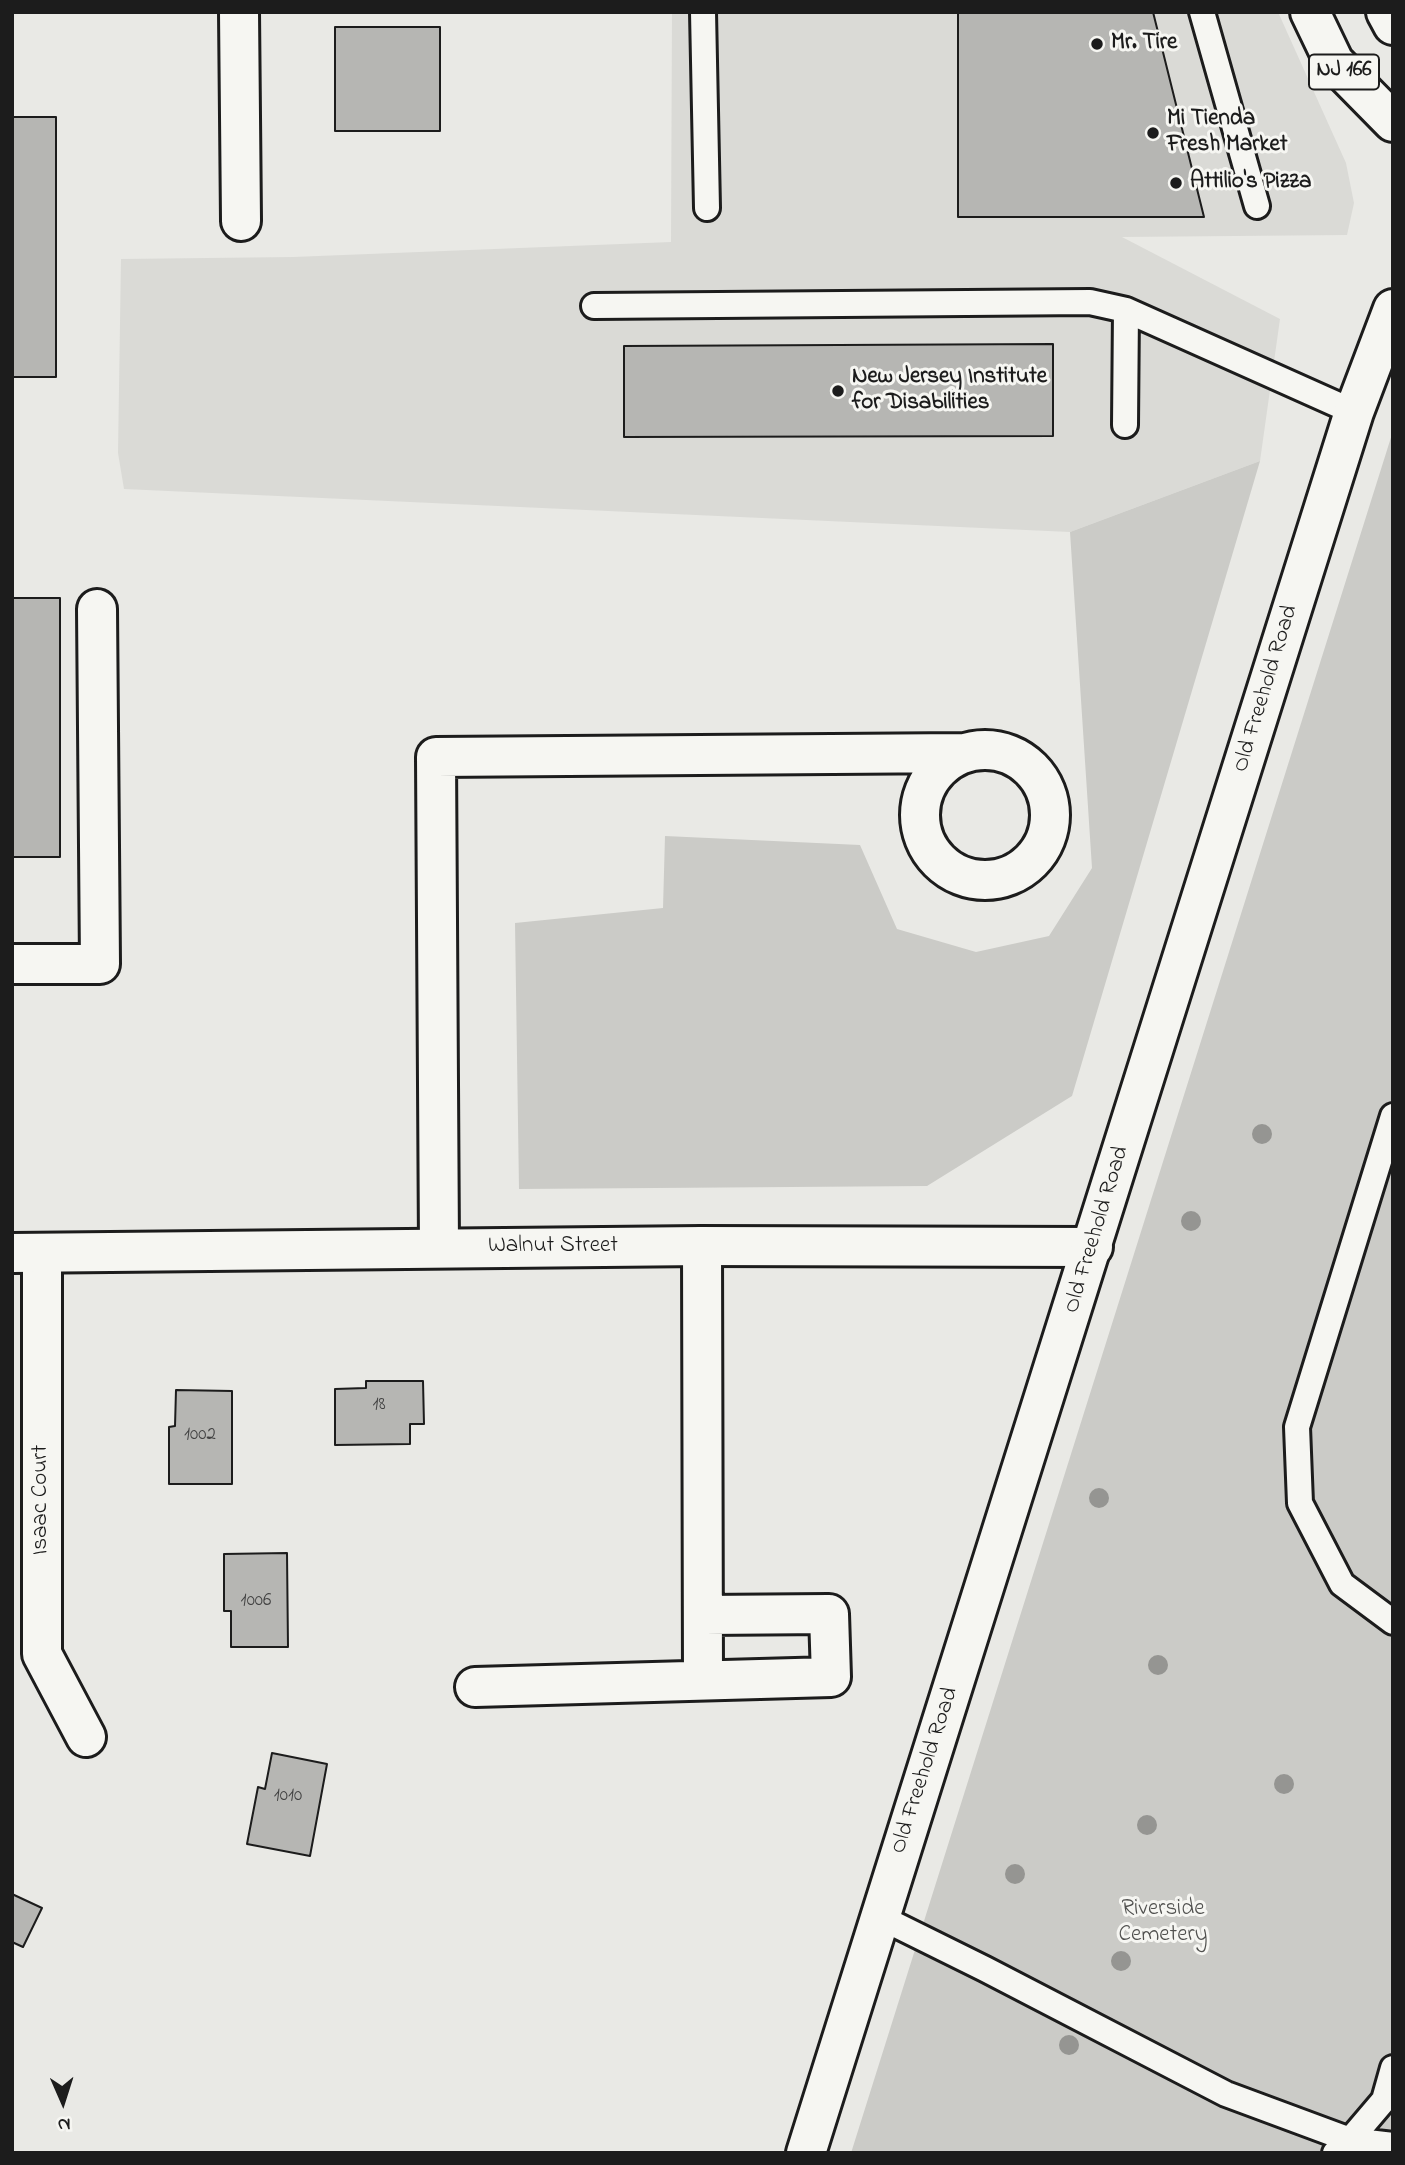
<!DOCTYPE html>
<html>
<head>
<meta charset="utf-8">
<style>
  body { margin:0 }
  #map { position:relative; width:1405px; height:2165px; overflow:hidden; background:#e9e9e5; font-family:"Indie Flower",sans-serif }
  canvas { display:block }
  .frame { position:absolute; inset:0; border:14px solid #1c1c1c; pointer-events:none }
  .north { position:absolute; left:28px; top:2067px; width:70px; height:70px; -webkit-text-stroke:5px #f6f6f2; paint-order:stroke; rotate:177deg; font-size:19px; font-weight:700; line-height:28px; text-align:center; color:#1c1c1c }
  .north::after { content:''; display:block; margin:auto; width:24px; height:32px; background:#1c1c1c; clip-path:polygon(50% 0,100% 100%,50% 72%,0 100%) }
</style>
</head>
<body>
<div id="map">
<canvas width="1405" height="2165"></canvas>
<div class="frame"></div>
<div class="north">N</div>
</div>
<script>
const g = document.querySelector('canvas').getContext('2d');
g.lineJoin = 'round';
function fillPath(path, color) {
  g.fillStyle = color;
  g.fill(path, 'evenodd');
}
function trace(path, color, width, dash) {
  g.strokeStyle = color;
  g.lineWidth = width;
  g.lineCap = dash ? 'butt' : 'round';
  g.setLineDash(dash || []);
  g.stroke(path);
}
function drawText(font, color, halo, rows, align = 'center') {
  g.font = font + ' "Indie Flower",sans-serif';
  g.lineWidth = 6;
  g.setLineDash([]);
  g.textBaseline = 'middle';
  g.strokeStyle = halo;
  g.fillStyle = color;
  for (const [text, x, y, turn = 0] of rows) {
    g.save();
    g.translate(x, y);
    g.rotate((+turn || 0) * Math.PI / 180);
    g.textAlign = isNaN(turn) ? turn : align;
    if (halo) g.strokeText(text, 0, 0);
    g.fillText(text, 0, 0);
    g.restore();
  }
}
const built = new Path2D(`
  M672 12H1278L1346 163 1354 203 1347 235 1122 237 1280 319 1260 461 1070 532 124 489 118 453 121 259 293 257 671 242Z`);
const green = new Path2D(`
  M1393 431V2153H851Z
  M1260 461 1072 1096 927 1186 519 1189 515 923 663 908 665 836 860 845 897 929 976 952 1049 936 1092 868 1070 532Z`);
const building = new Path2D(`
  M958 12H1153L1204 217H958Z
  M335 27H440V131H335Z
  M12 117H56V377H12Z
  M1053 344V436L624 437V346Z
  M12 598H60V857H12Z
  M366 1381H423L424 1424H410V1444L335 1445V1389L366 1388Z
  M176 1390 232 1391V1484H169V1427L175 1426Z
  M287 1553 288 1647H231V1611H224V1554Z
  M272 1753 327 1764 310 1856 247 1844 258 1787 265 1789Z
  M12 1894 42 1908 23 1947 12 1942Z`);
const service = new Path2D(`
  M703 12 707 208
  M1202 12 1257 206
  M594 306 1090 302 1126 310 1354 412
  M1125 425 1126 310
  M1393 1116 1297 1427 1300 1503 1342 1584 1393 1622
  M880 1917 985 1969 1226 2094 1350 2140 1393 2145
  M1335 2153 1350 2140 1384 2100 1393 2068`);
const minor = new Path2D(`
  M239 12 241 221
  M920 815a65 65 0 1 1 130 0a65 65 0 1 1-130 0Z
  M12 964H100L97 609
  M702 1246 703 1680
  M439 1247 436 757 964 753
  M42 1253V1654L86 1737
  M475 1687 831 1677 829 1614 704 1615`);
const tertiary = new Path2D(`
  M12 1253 702 1246 1093 1247`);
const secondary = new Path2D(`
  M806 2153 1354 412 1393 309`);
const primary = new Path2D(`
  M1310 12 1334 62 1393 122
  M1386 12 1393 25`);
const trees = [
  [1262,1134],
  [1191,1221],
  [1099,1498],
  [1158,1665],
  [1284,1784],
  [1147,1825],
  [1015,1874],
  [1121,1961],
  [1069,2045]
];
const markers = [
  [1097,44,7,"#1c1c1c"],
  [1153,133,7,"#1c1c1c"],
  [1176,183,7,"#1c1c1c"],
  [838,391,7,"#1c1c1c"]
];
const numberNames = [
  ["18",379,1406],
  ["1002",200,1436],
  ["1006",256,1602],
  ["1010",288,1797]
];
const shields = [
  [1344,72,70]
];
const shieldNames = [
  ["NJ 166",1344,72]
];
const poiNames = [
  ["Mr. Tire",1111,44],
  ["Mi Tienda",1167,120],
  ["Fresh Market",1167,146],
  ["Attilio's Pizza",1190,183],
  ["New Jersey Institute",852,378],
  ["for Disabilities",852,404]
];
const streetNames = [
  ["Old Freehold Road",1267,689,-73],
  ["Old Freehold Road",1098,1230,-73],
  ["Walnut Street",553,1247],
  ["Isaac Court",42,1500,-90],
  ["Old Freehold Road",926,1771,-72]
];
const parkNames = [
  ["Riverside",1163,1910],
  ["Cemetery",1163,1936]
];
fillPath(built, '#dadad6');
fillPath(green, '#cbcbc7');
fillPath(building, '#b6b6b3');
trace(building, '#1c1c1c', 2);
trace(service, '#1c1c1c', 30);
trace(minor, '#1c1c1c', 44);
trace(tertiary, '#1c1c1c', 44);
trace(secondary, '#1c1c1c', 44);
trace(primary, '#1c1c1c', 44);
trace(service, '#f6f6f2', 24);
trace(minor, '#f6f6f2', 38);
trace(tertiary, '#f6f6f2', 38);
trace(secondary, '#f6f6f2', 38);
trace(primary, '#f6f6f2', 38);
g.fillStyle = '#959592';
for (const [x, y] of trees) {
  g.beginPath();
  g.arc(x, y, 10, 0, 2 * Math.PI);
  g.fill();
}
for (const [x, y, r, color] of markers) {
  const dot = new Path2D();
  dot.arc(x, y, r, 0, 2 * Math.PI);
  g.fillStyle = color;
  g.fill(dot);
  trace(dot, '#f6f6f2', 2.5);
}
drawText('19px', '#424242', null, numberNames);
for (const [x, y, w] of shields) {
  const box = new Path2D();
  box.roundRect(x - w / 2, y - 17.5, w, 35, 5);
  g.fillStyle = '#f6f6f2';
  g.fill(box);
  trace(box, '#1c1c1c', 2);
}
drawText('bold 21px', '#1c1c1c', null, shieldNames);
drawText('bold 23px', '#1c1c1c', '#f6f6f2', poiNames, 'left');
drawText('23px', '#1c1c1c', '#f6f6f2', streetNames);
drawText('23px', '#51514f', '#f6f6f2', parkNames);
</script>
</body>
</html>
